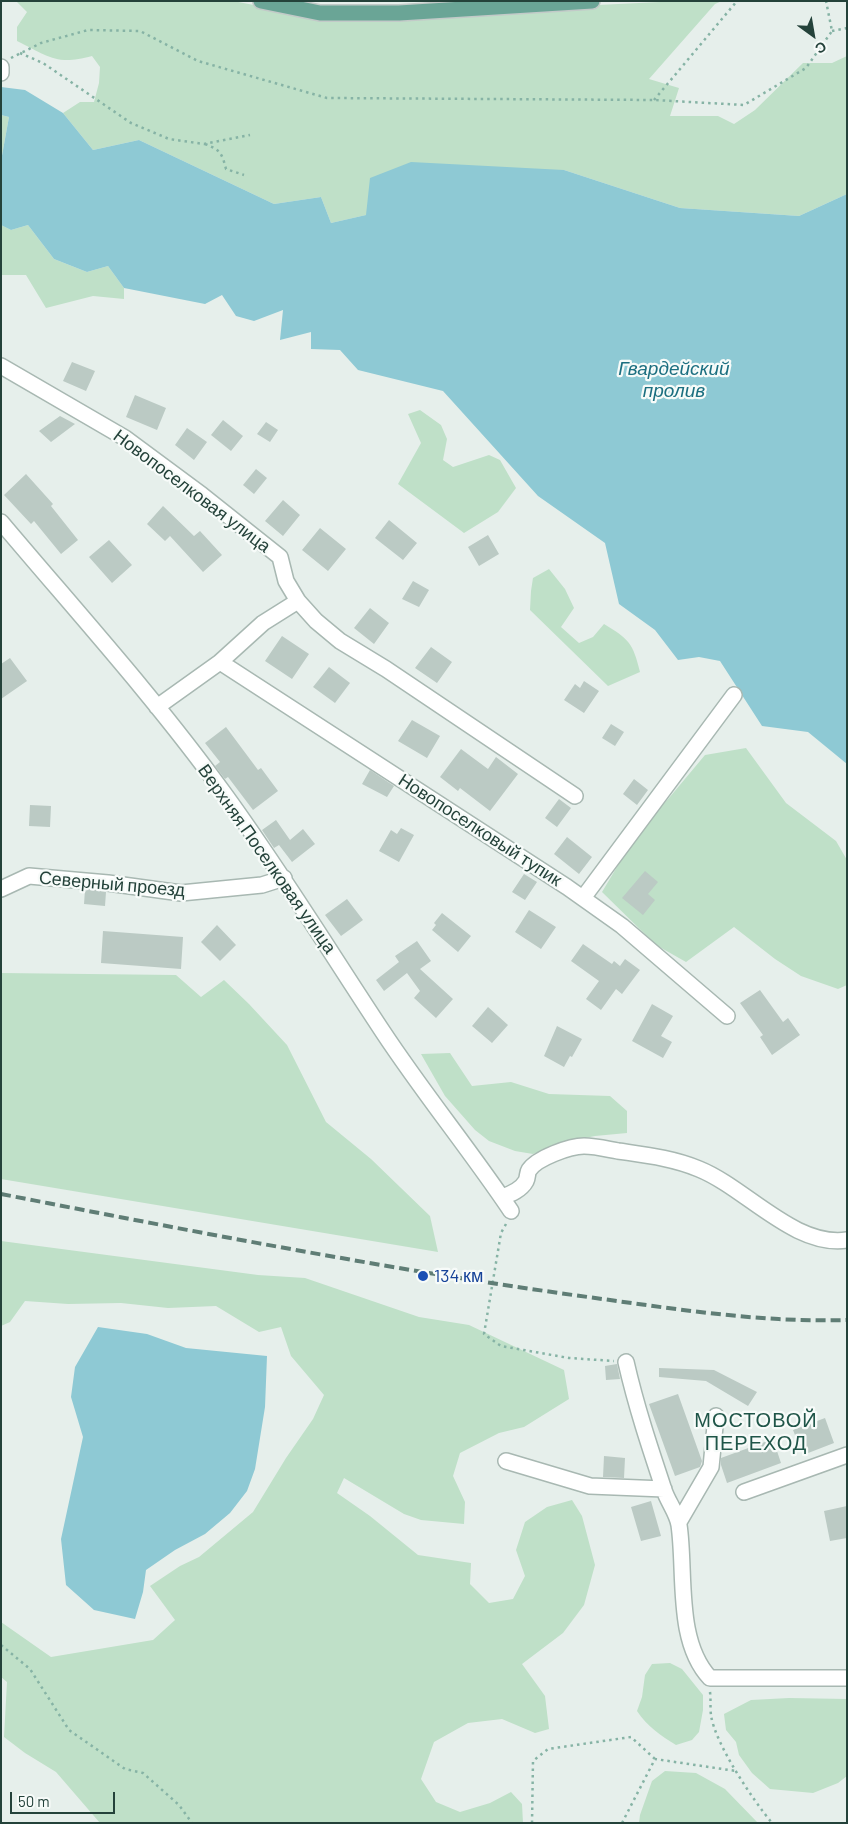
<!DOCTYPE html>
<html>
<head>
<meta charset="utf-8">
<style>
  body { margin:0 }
  #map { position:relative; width:848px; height:1824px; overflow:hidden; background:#e6efeb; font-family:Barlow,sans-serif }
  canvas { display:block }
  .frame { position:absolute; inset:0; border:2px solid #24423a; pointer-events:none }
  .north { position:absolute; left:788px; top:10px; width:50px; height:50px; -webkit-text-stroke:4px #f7fbf9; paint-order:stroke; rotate:148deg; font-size:14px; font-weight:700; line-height:20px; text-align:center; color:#24423a }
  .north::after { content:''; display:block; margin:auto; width:18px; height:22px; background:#24423a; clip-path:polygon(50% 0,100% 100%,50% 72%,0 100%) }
  .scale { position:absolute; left:10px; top:1792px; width:105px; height:22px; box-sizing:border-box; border:2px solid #24423a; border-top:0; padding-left:6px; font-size:15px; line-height:18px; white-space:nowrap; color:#24423a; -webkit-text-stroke:4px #f7fbf9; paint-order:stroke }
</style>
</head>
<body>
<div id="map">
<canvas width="848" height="1824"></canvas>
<div class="frame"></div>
<div class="north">С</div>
<div class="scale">50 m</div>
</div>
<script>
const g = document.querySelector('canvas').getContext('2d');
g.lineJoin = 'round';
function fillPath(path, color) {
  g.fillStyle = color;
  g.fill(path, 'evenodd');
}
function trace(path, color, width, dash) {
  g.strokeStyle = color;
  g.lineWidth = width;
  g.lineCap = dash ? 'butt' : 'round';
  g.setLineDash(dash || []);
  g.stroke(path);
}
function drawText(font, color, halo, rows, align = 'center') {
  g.font = font + ' Barlow,sans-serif';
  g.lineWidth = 4.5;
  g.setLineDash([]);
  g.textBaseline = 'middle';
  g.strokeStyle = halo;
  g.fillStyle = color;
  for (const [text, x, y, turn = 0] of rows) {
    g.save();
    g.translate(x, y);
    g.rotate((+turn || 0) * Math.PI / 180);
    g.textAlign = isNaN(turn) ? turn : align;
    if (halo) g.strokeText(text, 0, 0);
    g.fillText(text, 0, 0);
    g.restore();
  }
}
const green = new Path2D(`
  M16 1H233L280 10 536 8 680 1H722L715 4 649 79 679 88 670 116H718L734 124 755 110 803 63H832L847 56V194L799 216 680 208 564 170 331 223 321 197 274 204 139 140 93 150 63 113 80 102H94L99 83 100 67 92 56C56 66 48 56 17 41V27L27 12Z
  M1 115 9 117 1 161Z
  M1 225 11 230 28 225 54 259 87 272 108 266 124 288V299L93 296 46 308 26 275H1Z
  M420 410 441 425 447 439 443 460 453 467 489 455 500 460 516 488 498 512 464 533 398 484 421 443 408 414Z
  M549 569 565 589 574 608 561 627 579 643 593 637 604 624C629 639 633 643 640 672L608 686 530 610 531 591 533 578Z
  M746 748 786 803 836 841 847 860V985L838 989 801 976 775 959 734 927 686 962 656 945 602 892 639 830 669 798 705 755Z
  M1 973 176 975 201 997 224 980 249 1004 287 1045 326 1122 371 1159 430 1216 438 1252 1 1179Z
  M450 1053 472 1086 511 1082 549 1094 610 1096 627 1111V1133L595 1136 561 1143 533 1154 515 1151 489 1141 475 1130 445 1096 421 1054Z
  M1 1241 258 1275 305 1278 419 1317 469 1325 564 1370 569 1399 524 1427 499 1433 460 1453 453 1476 465 1502 464 1524 421 1520 404 1514 344 1478 337 1493 370 1516 418 1555 471 1563 470 1584 489 1603 513 1599 525 1576 516 1550 525 1522 547 1507 572 1500 582 1516 595 1565 584 1605 563 1633 522 1664 545 1696 549 1729 535 1733 502 1719 468 1723 434 1742 421 1779 436 1802 460 1812 490 1803 511 1792 522 1804 523 1823H100L56 1772 25 1753 4 1737 7 1682 1 1677V1622L51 1657 153 1640 175 1620 150 1586 180 1566 199 1557 253 1512 286 1458 313 1419 324 1395 291 1356 281 1327 259 1332 216 1306 168 1308 121 1303 68 1304 25 1301 10 1322 1 1326Z
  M670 1663 682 1669 703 1695V1710L699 1732 692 1740 676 1745C661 1736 647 1726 637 1711L642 1697 645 1675 652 1664Z
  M789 1698 847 1699V1776L838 1783 813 1793 770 1789 752 1773 739 1755 736 1742 726 1730 724 1714 751 1700Z
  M665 1771 696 1773 725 1789 758 1823H639L640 1815 652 1781Z`);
const water = new Path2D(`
  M1 87 25 90 63 113 93 150 139 140 274 204 321 197 331 223 366 215 370 178 411 162 564 170 680 208 799 216 847 194V764L808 732 762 726 720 661 699 657 678 660 655 630 619 604 605 543 538 496 443 391 358 370 340 350 311 349V332L280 340 283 310 254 321 236 316 222 295 205 304 124 288 108 266 87 272 54 259 28 225 11 230 1 225V161L9 117 1 115Z
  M98 1327 147 1334 186 1348 267 1356 265 1407 255 1469 247 1491 230 1513 205 1534 175 1550 146 1570 143 1592 135 1619 94 1610 66 1585 61 1539 83 1437 71 1397 75 1367Z`);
const building = new Path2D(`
  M72 362 95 371 86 391 63 381Z
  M135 395 166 408 157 430 126 417Z
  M60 416 75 424 51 442 39 431Z
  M223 420 243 436 231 451 211 435Z
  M266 422 278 430 270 442 257 434Z
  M187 428 207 442 194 460 175 445Z
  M256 469 267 478 254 494 243 485Z
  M26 474 53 504 51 506 78 540 61 554 34 521 31 524 4 495Z
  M283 500 300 515 283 536 265 521Z
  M163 506 194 536 200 531 222 555 203 572 170 536 165 541 147 524Z
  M389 520 417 543 403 560 375 538Z
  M320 528 346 549 328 571 302 550Z
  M488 535 499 554 479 566 468 547Z
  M109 540 132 565 112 583 89 557Z
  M413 581 429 590 419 607 402 599Z
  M370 608 389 623 374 644 354 628Z
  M282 636 309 654 292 679 265 661Z
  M431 647 452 662 437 683 415 668Z
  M10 658 27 681 1 699V664Z
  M329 667 350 683 335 703 313 687Z
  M584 681 599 691 584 713 564 700 575 684 580 688Z
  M412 720 440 736 427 758 398 741Z
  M611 724 624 732 615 746 602 738Z
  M226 727 258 770 261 768 278 791 253 810 228 777 225 779 215 766 220 762 205 743Z
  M461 749 488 769 496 757 518 774 490 811 460 788 458 791 440 777Z
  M370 770 394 786 387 797 362 784Z
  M634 779 648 790 637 805 623 794Z
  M559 799 571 808 557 827 545 818Z
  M30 805 51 806 50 827 29 826Z
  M276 820 290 840 303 829 315 844 292 862 279 845 274 848 262 830Z
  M401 828 414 835 399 862 379 851 391 830 397 834Z
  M567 837 592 857 579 874 554 854Z
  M645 871 658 882 648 894 655 900 643 915 622 898Z
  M524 874 537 882 525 900 512 892Z
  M85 890 106 892 105 906 84 904Z
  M347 899 363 920 341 936 325 915Z
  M529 910 556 927 541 949 515 932Z
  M442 913 471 936 458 952 432 930 436 925 434 923Z
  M217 925 236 945 220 961 201 942Z
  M103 931 183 937 181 969 101 963Z
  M417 941 431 961 420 969 453 999 436 1018 414 998 420 991 407 973 384 991 376 980 399 962 395 956Z
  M583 944 612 964 614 961 620 966 625 959 640 970 622 994 616 989 601 1010 586 999 599 981 571 961Z
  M760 990 783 1022 788 1018 800 1035 772 1055 760 1037 763 1035 740 1003Z
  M652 1004 673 1016 661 1036 672 1042 663 1058 632 1041Z
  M488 1007 508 1025 492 1043 472 1026Z
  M557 1026 582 1039 572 1057 570 1056 564 1067 544 1056Z
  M617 1364 620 1379 606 1380 605 1366Z
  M659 1368 714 1370 757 1392 748 1406 706 1381 659 1377Z
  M678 1394 702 1461 700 1467 675 1476 649 1404Z
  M825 1418 834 1443 803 1455 793 1430Z
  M773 1439 781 1463 727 1483 721 1465V1458Z
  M604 1456 625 1458 624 1478 603 1477Z
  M651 1501 661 1536 641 1541 631 1507Z
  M847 1506V1538L830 1541 824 1511Z`);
const path = new Path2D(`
  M832 31 847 28
  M20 53 43 63 131 123 169 139 204 144 250 135
  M11 58 41 43 88 30 140 31 198 61 327 98 654 100 744 105 806 68 832 31 826 1
  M654 100 737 1
  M205 144C221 150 222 154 226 169L244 175
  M506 1224 501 1233 484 1334 501 1346 569 1358 614 1361
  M1 1645 30 1669 69 1730 125 1769 143 1773 179 1805 192 1823
  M710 1692C711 1700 710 1708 711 1715 715 1744 753 1800 772 1823
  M532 1823 533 1761 548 1749 631 1737 655 1759
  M622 1823 655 1759 736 1771`);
const minor = new Path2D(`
  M1 67V73
  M1 366 125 438 202 495 280 557 286 581 298 601 316 621 340 641 386 669 575 796
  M1 522C76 611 155 698 223 792 280 870 330 952 383 1032 424 1094 470 1150 511 1211
  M220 662 567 887 622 926 727 1016
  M157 707 220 662 263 623 298 601
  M1 889 29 876 108 883 181 893 262 885 284 878
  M583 898 734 695
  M502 1197C511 1194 521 1190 526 1181 528 1177 527 1173 529 1170 537 1158 570 1146 584 1146 595 1146 607 1149 618 1151 645 1155 673 1158 699 1169 746 1188 795 1248 847 1240
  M626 1362C636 1406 650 1448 664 1490 668 1502 677 1513 679 1525 686 1572 675 1641 710 1678H847
  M506 1461 590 1486 664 1489
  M744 1492 847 1455
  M679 1522 711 1467 716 1416`);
const major = new Path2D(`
  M261 1 320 13H399L592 1`);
const rail = new Path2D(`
  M1 1194C191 1231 381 1268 573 1295 664 1307 755 1323 847 1320`);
const markers = [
  [423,1276,6,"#1a4fb4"]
];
const streetNames = [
  ["Новопоселковая улица",192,491,37],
  ["Новопоселковый тупик",480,830,33],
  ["Верхняя Поселковая улица",267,859,55],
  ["Северный проезд",112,884,5]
];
const transitNames = [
  ["134 км",434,1276]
];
const waterNames = [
  ["Гвардейский",674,369],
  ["пролив",674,391]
];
const quarterNames = [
  ["МОСТОВОЙ",756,1420],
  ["ПЕРЕХОД",756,1443]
];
fillPath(green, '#bfe0c8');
fillPath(water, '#8ec9d4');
fillPath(building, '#bbcac4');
trace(minor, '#a8b8b2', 18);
trace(major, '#c2cac8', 18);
trace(path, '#86b3a5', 2.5, [2.5, 4]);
trace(minor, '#fff', 15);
trace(major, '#6aa596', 15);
trace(rail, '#5f7d75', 4, [10, 5]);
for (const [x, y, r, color] of markers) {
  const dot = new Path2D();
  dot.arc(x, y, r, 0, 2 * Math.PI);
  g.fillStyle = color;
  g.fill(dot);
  trace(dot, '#f7fbf9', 2);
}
drawText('18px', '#24423a', '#f7fbf9', streetNames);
drawText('18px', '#164399', '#f7fbf9', transitNames, 'left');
drawText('italic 19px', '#1c6f80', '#f7fbf9', waterNames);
g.letterSpacing = '1px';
drawText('20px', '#1f5548', '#f7fbf9', quarterNames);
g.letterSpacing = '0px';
</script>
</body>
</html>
